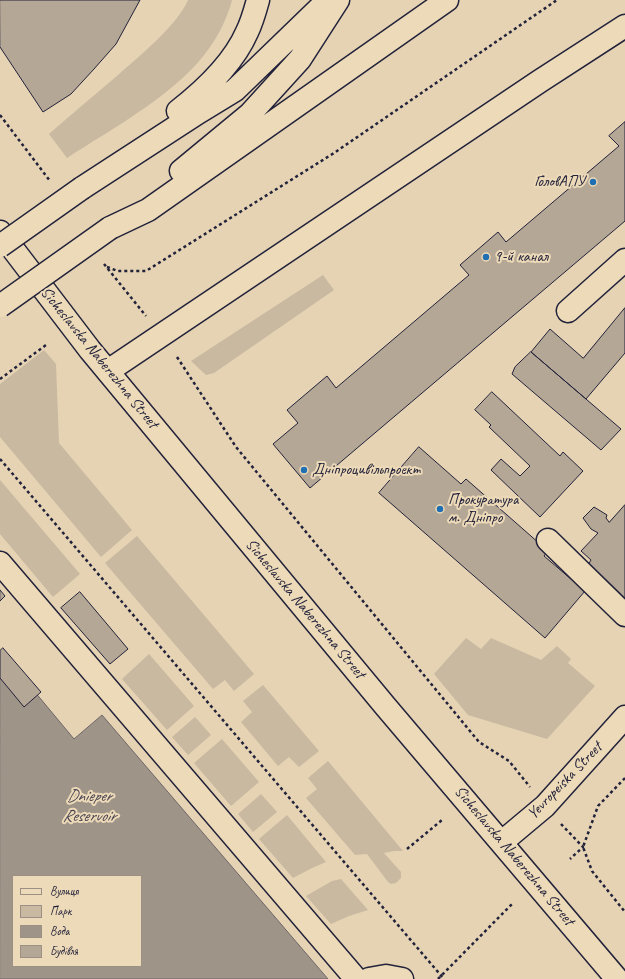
<!DOCTYPE html>
<html>
<head>
<meta charset="utf-8">
<style>
  body { margin:0 }
  #map { position:relative; width:625px; height:979px; overflow:hidden; background:#e5d3b3; font-family:Caveat,sans-serif }
  canvas { display:block }
  .legend { position:absolute; left:12px; top:875px; width:130px; height:92px; box-sizing:border-box; background:#eddab8; border:1px solid #9c9086; margin:0; padding:5px 7px; list-style:none; font-size:12px; color:#22223b }
  .legend li { display:flex; align-items:center; gap:8px; height:20px }
  .legend b { width:20px; border:1px solid #9c9086 }
</style>
</head>
<body>
<div id="map">
<canvas width="625" height="979"></canvas>
<ul class="legend">
<li><b style="height:5px;background:#eddab8"></b>Вулиця</li>
<li><b style="height:11px;background:#c9b9a1"></b>Парк</li>
<li><b style="height:11px;background:#9f9488"></b>Вода</li>
<li><b style="height:11px;background:#b5a795"></b>Будівля</li>
</ul>
</div>
<script>
const g = document.querySelector('canvas').getContext('2d');
g.lineJoin = 'round';
function fillPath(path, color) {
  g.fillStyle = color;
  g.fill(path, 'evenodd');
}
function trace(path, color, width, dash) {
  g.strokeStyle = color;
  g.lineWidth = width;
  g.lineCap = dash ? 'butt' : 'round';
  g.setLineDash(dash || []);
  g.stroke(path);
}
function drawText(font, color, halo, rows, align = 'center') {
  g.font = font + ' Caveat,sans-serif';
  g.lineWidth = 4;
  g.setLineDash([]);
  g.textBaseline = 'middle';
  g.strokeStyle = halo;
  g.fillStyle = color;
  for (const [text, x, y, turn = 0] of rows) {
    g.save();
    g.translate(x, y);
    g.rotate((+turn || 0) * Math.PI / 180);
    g.textAlign = isNaN(turn) ? turn : align;
    if (halo) g.strokeText(text, 0, 0);
    g.fillText(text, 0, 0);
    g.restore();
  }
}
const green = new Path2D(`
  M188 0H232C228 15 221 31 212 44 182 91 113 128 67 158L49 134C71 115 94 95 117 76 138 57 177 26 188 0Z
  M323 275 334 290 214 373 206 375 191 361Z
  M44 350 56 364 59 443 132 530 101 557 0 437V384Z
  M0 480 80 574 53 597 0 534Z
  M137 536 254 674 234 691 225 680 213 689 105 563Z
  M466 638 481 649 491 638 541 660 557 646 571 659 568 663 595 686 547 739 468 715 434 674Z
  M149 654 194 706 167 730 122 679Z
  M263 685 319 751 299 767 289 757 278 766 241 722 252 712 243 701Z
  M195 717 211 735 188 755 172 737Z
  M222 739 259 782 231 806 194 763Z
  M328 761 403 851H394L384 853 401 872V878L396 883 391 884 388 882 367 854 355 855 306 798 317 789 308 778Z
  M261 794 277 812 253 832 238 814Z
  M287 815 326 862 312 868 293 878 259 839Z
  M341 879 368 910 349 916 331 924 306 896 332 881Z`);
const water = new Path2D(`
  M0 650 74 739 102 715 328 979H0ZM13 876H141V966H13Z`);
const building = new Path2D(`
  M0 0H140L116 44 94 69 71 94 43 112 0 47Z
  M625 122V221L310 488 273 444 298 423 287 410 327 376 336 388 469 275 460 265 498 232 506 242 619 146 609 136Z
  M625 308V353L586 399 531 352 550 329 583 358Z
  M531 352 621 429 601 450 512 374 515 367Z
  M492 392 560 456 563 452 583 471 540 517 491 470 501 459 520 476 530 466 489 427 491 425 475 410Z
  M419 447 461 484 466 479 548 551 544 556 585 591 545 638 379 493Z
  M625 505V602L586 568 591 560 581 551 598 533 591 529 583 518 594 507 607 515 606 518 609 522Z
  M0 590 5 596 0 601Z
  M80 592 128 649 110 664 61 608Z
  M3 648 41 692 24 707 0 678V651Z`);
const path = new Path2D(`
  M0 115 50 181
  M104 264 146 316
  M107 267 118 271H146L334 153 557 0
  M177 357 236 447 479 742 509 761 530 787
  M0 379 46 345
  M0 459 444 979
  M625 778 598 806 583 847 592 871 625 912
  M561 824 583 847 570 859
  M407 849 442 820
  M438 979 512 904`);
const minor = new Path2D(`
  M568 311 625 260
  M108 371 540 81 625 26
  M548 540 625 615
  M0 563 356 979
  M502 842 545 806 625 717
  M369 979 386 976 402 979`);
const major = new Path2D(`
  M178 111C205 90 233 64 247 32 252 22 255 11 258 0
  M181 171 250 114 300 59 338 0
  M82 188 199 112 235 90 328 0
  M110 228 148 210 447 0
  M0 232 90 350 386 707 617 979`);
const majorBridge = new Path2D(`
  M0 246 82 188
  M0 306 110 228`);
const markers = [
  [593,182,4,"#1f6fb2"],
  [486,257,4,"#1f6fb2"],
  [304,470,4,"#1f6fb2"],
  [440,509,4,"#1f6fb2"]
];
const poiNames = [
  ["ГоловАПУ",585,182,"right"],
  ["9-й канал",494,257],
  ["Дніпроцивільпроект",312,470],
  ["Прокуратура",448,500],
  ["м. Дніпро",448,518]
];
const streetNames = [
  ["Sicheslavska Naberezhna Street",99,358,51],
  ["Sicheslavska Naberezhna Street",305,609,50],
  ["Yevropeiska Street",565,781,-46],
  ["Sicheslavska Naberezhna Street",514,856,50]
];
const waterNames = [
  ["Dnieper",89,797],
  ["Reservoir",89,817]
];
fillPath(green, '#c9b9a1');
fillPath(water, '#9f9488');
trace(water, '#6d6669', 1);
fillPath(building, '#b5a795');
trace(building, '#22223b', 1);
trace(minor, '#22223b', 25);
trace(major, '#22223b', 25);
trace(path, '#22223b', 2.5, [3, 3]);
trace(minor, '#eddab8', 22);
trace(major, '#eddab8', 22);
trace(majorBridge, '#22223b', 25, []);
trace(majorBridge, '#eddab8', 22);
for (const [x, y, r, color] of markers) {
  const dot = new Path2D();
  dot.arc(x, y, r, 0, 2 * Math.PI);
  g.fillStyle = color;
  g.fill(dot);
  trace(dot, '#eddab8', 1.5);
}
drawText('16px', '#22223b', '#eddab8', poiNames, 'left');
drawText('16px', '#22223b', '#eddab8', streetNames);
drawText('italic 17px', '#484452', '#eddab8', waterNames);
</script>
</body>
</html>
